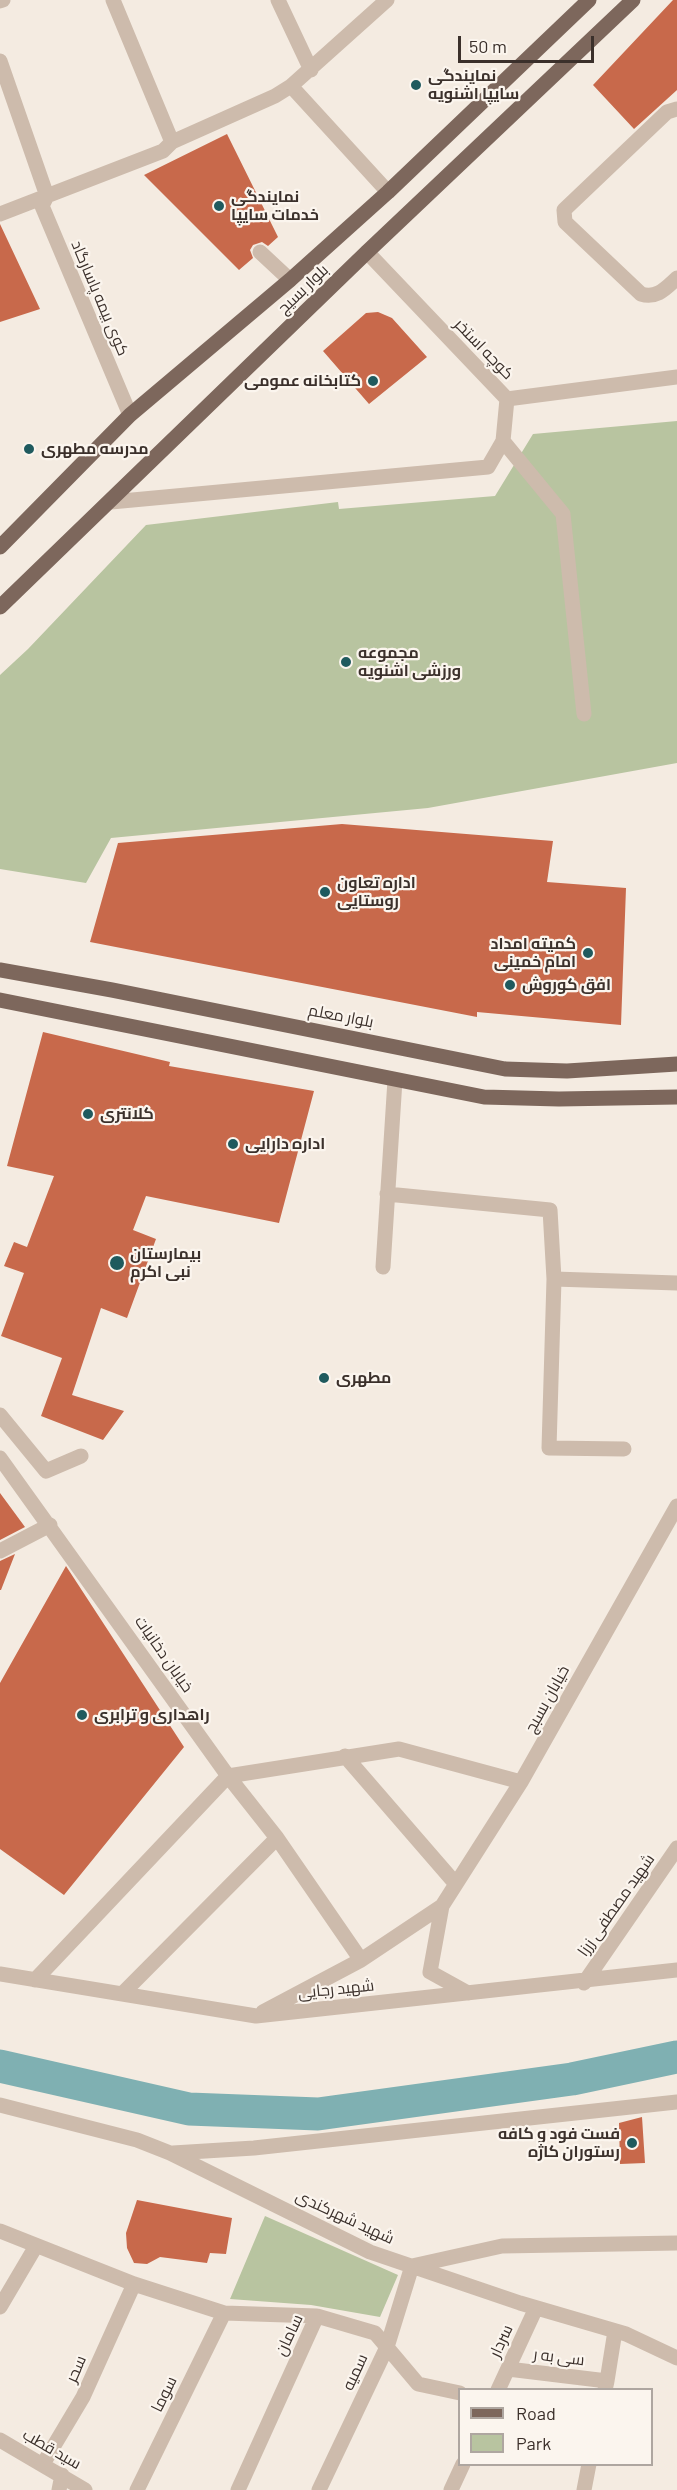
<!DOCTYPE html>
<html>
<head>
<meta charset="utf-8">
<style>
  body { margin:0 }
  #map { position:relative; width:677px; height:2490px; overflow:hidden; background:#f4ebe1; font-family:Barlow,sans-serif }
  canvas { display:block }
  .legend { position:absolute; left:458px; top:2388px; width:195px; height:78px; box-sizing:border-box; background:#fbf5ee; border:2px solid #aea6a0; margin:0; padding:8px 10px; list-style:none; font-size:18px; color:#3b302b }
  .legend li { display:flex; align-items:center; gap:12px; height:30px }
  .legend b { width:30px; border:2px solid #aea6a0 }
  .scale { position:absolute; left:458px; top:36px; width:136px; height:27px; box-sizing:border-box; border:3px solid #3b302b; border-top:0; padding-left:8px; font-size:18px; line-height:21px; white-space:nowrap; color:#3b302b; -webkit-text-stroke:4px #fbf5ee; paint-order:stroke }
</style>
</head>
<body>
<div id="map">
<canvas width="677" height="2490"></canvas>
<ul class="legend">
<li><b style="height:8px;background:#7d675c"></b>Road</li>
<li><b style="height:16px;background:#b8c4a0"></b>Park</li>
</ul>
<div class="scale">50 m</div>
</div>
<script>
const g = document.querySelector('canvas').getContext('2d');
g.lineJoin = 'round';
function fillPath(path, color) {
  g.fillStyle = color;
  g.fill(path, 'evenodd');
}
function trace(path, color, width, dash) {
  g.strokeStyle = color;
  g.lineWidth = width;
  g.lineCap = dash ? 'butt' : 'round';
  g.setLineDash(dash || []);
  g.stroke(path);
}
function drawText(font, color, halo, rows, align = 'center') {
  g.font = font + ' Barlow,Cairo,sans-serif';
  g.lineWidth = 4.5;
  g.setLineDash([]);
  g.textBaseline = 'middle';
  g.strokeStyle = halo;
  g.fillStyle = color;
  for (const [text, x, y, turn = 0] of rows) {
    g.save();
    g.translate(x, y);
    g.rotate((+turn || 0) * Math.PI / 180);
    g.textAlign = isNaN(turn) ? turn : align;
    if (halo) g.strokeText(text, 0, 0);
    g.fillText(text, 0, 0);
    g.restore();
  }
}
const green = new Path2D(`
  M677 421V763L428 808 111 838 86 883 0 869V675L28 649 146 525 338 502 339 509 495 496 533 434Z
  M265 2216 398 2275 380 2317 311 2305 230 2299Z`);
const river = new Path2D(`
  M0 2066 189 2109 318 2114 572 2079 677 2057`);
const building = new Path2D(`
  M673 0H677V90L634 129 593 85Z
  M227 134 278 237 268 246 262 242 253 245 250 250 253 258 239 270 144 175Z
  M0 224 40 309 0 322Z
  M378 312 392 318 427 357 369 404 323 351 366 313Z
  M342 824 553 841 547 882 626 888 621 1025 477 1012V1017L90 942 118 843Z
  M43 1032 170 1062 169 1066 314 1091 279 1223 146 1196 133 1230 156 1239 127 1318 101 1308 72 1395 124 1411 103 1440 41 1416 62 1358 1 1336 24 1273 4 1266 14 1242 27 1247 54 1176 7 1166Z
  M0 1493 25 1527 0 1540Z
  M15 1554 1 1590H0V1561Z
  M66 1566 184 1747 64 1895 0 1849V1683Z
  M642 2117 645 2163 620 2164 619 2123Z
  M137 2200 232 2218 226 2254 210 2253 207 2263 160 2257 147 2264 134 2263 127 2248 126 2233Z`);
const minor = new Path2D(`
  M113 0 172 142
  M278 0 311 70
  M0 1 3 0
  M0 61 47 196
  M291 86 388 192
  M677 109 667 112 564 210 565 222 641 294C657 299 666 288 677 278
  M47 196 42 206 130 415
  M0 214 163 151 172 142 275 96 291 86 387 0
  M260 252 290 280
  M367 252 507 399 677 377
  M503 441 563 514 584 714
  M111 502 488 467 503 441 507 399
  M387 1194 550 1210 554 1279 549 1448 624 1449
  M383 1267 395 1080
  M554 1279 677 1283
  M0 1415 46 1471 81 1456
  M0 1458 228 1776 277 1838 361 1960
  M0 1551 50 1525
  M345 1756 455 1883
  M442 1906 521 1782 677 1506
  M0 1974 256 2016 677 1970
  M35 1980 228 1776 399 1749 521 1782
  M584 1983 677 1848
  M122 1994 277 1838
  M263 2012 361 1960 442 1906 430 1972 468 1993
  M0 2105 137 2140 170 2153 370 2252 520 2303 626 2334 677 2358
  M173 2153 254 2148 677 2102
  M0 2231 134 2284 224 2313 317 2316
  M0 2307 36 2246
  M508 2369 607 2381 605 2390
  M607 2381 615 2331
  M498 2390 536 2308
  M0 2440 85 2490
  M43 2464 83 2397 134 2284
  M59 2490 62 2475
  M137 2490 224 2313
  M238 2490 317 2316 375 2333 418 2384 460 2393
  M319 2490 387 2347 412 2266 502 2246 677 2243
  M451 2490 463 2464
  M584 2490 589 2464`);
const major = new Path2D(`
  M0 547 130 415 290 280 388 192 589 0
  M0 607 367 252 633 0
  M0 970 112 990 505 1069 567 1071 677 1064
  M0 1000 484 1097 559 1099 677 1097`);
const markers = [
  [416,85,6,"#1f5a5e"],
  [219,206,6,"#1f5a5e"],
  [373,381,6,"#1f5a5e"],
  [29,449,6,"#1f5a5e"],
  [346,662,6,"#1f5a5e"],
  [325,892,6,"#1f5a5e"],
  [588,953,6,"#1f5a5e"],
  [510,985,6,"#1f5a5e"],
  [88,1114,6,"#1f5a5e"],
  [233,1144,6,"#1f5a5e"],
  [117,1263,8,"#1f5a5e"],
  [324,1378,6,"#1f5a5e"],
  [82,1715,6,"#1f5a5e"],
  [632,2143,6,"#1f5a5e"]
];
const poiNames = [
  ["نمایندگی",428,76],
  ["سایپا اشنویه",428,94],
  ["نمایندگی",231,197],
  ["خدمات سایپا",231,215],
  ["کتابخانه عمومی",361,381,"right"],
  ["مدرسه مطهری",41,449],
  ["مجموعه",358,653],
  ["ورزشی اشنویه",358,671],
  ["اداره تعاون",337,883],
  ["روستایی",337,901],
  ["کمیته امداد",576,944,"right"],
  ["امام خمینی",576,962,"right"],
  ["افق کوروش",522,985],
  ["کلانتری",100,1114],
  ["اداره دارایی",245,1144],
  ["بیمارستان",130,1254],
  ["نبی اکرم",130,1272],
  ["مطهری",336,1378],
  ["راهداری و ترابری",94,1715],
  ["فست فود و کافه",620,2134,"right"],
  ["رستوران کاژه",620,2152,"right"]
];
const streetNames = [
  ["بلوار بسیج",303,289,-44],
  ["کوی بیمه پاسارگاد",100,298,67],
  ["کوچه استخر",484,349,46],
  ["بلوار معلم",341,1016,11],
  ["خیابان دخانیات",164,1654,55],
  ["خیابان بسبچ",547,1699,-61],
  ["شهید مصطفی زرزا",616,1905,-55],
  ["شهید رجایی",336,1989,-6],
  ["شهید شهرکندی",345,2217,25],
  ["سامان",289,2335,-65],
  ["سردار",501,2341,-65],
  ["سی به ر",559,2357,7],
  ["سحر",76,2369,-66],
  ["سمیه",355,2372,-65],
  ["سوما",164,2394,-64],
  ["سید قطب",52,2449,30]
];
fillPath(green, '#b8c4a0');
trace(river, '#7fb0b2', 33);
fillPath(building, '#c8694b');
trace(minor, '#cdbbac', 15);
trace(major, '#7d675c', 15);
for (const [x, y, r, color] of markers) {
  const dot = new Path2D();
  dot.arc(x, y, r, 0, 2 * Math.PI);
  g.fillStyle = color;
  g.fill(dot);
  trace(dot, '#fbf5ee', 2);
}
drawText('bold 16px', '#3b302b', '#fbf5ee', poiNames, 'left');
drawText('16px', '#3b302b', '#fbf5ee', streetNames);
</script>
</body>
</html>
